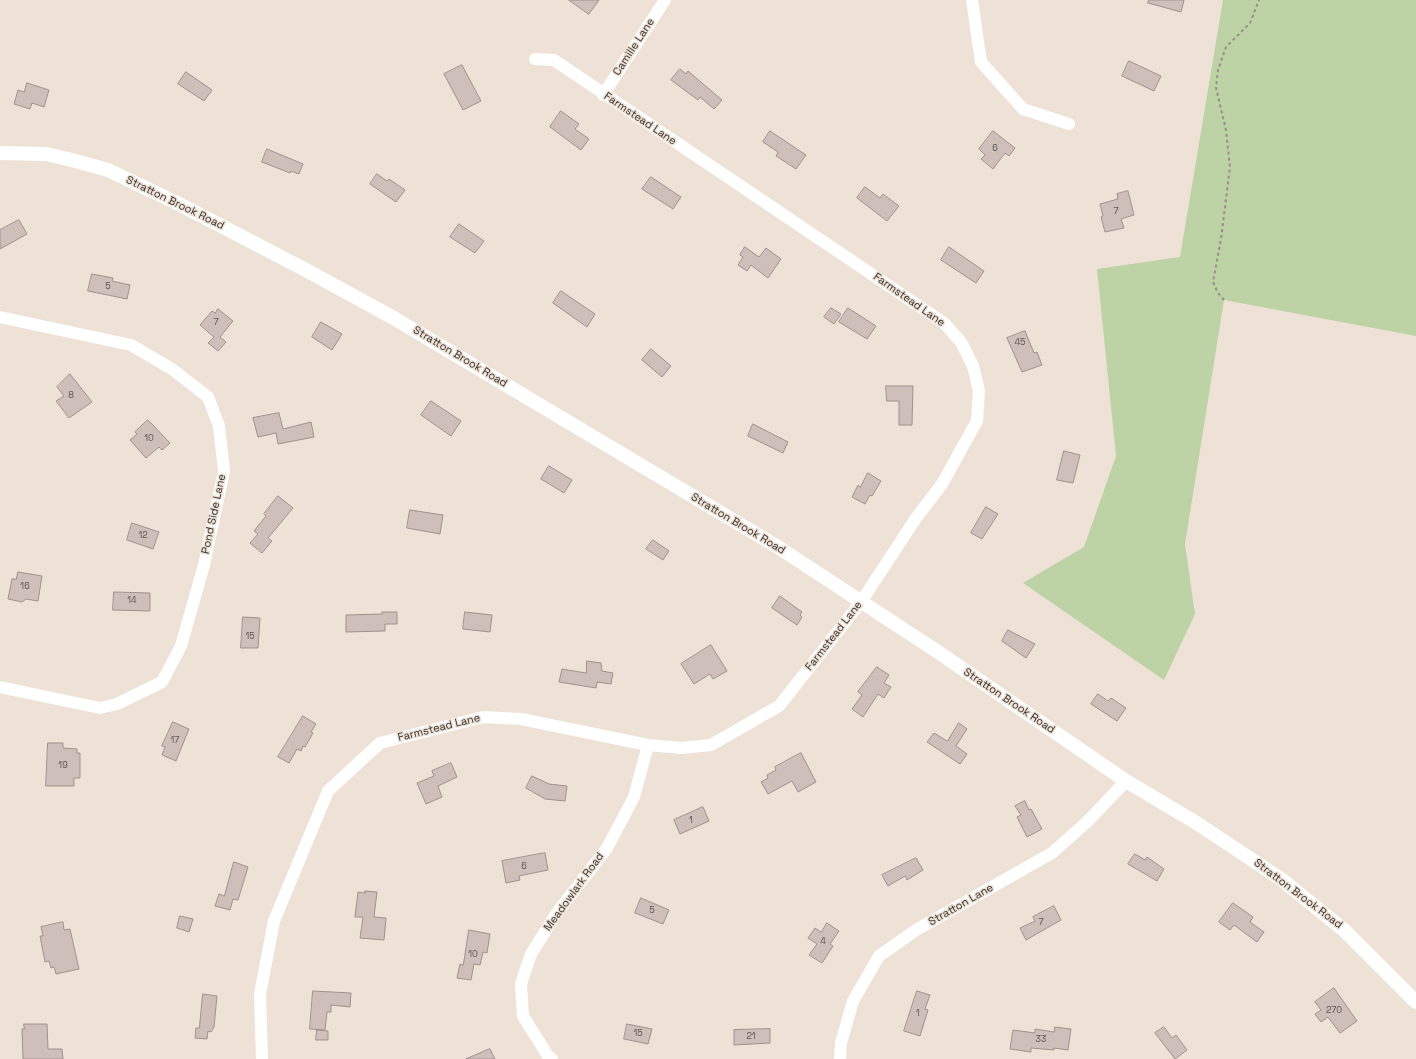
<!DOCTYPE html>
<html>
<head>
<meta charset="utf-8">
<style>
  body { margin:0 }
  canvas { display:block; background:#eee2d7 }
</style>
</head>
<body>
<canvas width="1416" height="1059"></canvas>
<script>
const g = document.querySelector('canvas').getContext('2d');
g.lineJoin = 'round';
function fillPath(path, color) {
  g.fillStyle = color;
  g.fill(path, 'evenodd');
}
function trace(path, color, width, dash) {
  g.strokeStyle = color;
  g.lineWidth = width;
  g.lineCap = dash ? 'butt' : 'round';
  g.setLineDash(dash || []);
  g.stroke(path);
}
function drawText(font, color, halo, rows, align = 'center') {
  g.font = font + ' "Space Grotesk",sans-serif';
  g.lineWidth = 3;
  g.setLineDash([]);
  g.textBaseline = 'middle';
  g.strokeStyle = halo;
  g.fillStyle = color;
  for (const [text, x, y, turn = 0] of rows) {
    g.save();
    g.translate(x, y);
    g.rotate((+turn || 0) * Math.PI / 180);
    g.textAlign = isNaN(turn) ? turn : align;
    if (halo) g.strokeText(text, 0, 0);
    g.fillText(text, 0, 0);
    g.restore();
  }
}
const green = new Path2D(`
  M1223 0H1416V336L1224 300 1185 544 1195 614 1164 680 1023 583 1084 547 1116 456 1097 269 1180 257Z`);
const building = new Path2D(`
  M569 0H599L589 14Z
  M1149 0H1184L1181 12 1148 3Z
  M1129 61 1161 76 1154 91 1122 76Z
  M462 65 481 101 463 110 444 74Z
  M680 69 686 74 688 71 722 100 714 109 700 97 698 100 671 80Z
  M186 72 212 90 204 101 178 84Z
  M27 83 49 90 44 107 32 103 30 109 14 104 18 90 24 92Z
  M561 111 579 124 575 129 589 139 581 150 550 127Z
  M770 131 806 155 796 169 776 156 778 152 763 142Z
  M993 131 1015 148 1009 156 1005 153 993 169 981 159 985 155 979 149Z
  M267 149 303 164 299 174 291 171 290 173 262 162Z
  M377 174 387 181 389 179 405 190 396 202 370 184Z
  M651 177 681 197 673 209 642 189Z
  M865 187 880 198 883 194 899 206 887 221 857 198Z
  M1128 191 1134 215 1121 219 1124 228 1105 232 1101 217 1103 216 1100 204 1118 199 1117 194Z
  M19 220 27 234 0 249V230Z
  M459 224 484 241 475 253 450 237Z
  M745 247 759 257 766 248 781 259 768 278 751 265 747 271 738 265 743 257 740 255Z
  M949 247 984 271 976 283 941 260Z
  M92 274 113 278 112 281 130 285 127 299 88 291Z
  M561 291 595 314 587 327 553 303Z
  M831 308 841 314 834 324 824 317Z
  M848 308 876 326 867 339 839 322Z
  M218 309 233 321 220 337 226 342 218 351 208 343 214 337 200 325 212 311 215 313Z
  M321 322 342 334 332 350 312 337Z
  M1025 331 1034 353 1037 352 1042 365 1022 372 1007 338Z
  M651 349 671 366 662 377 642 360Z
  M70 374 92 402 69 418 56 401 64 396 57 387Z
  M886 386H913L912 425H899V401H887Z
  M431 401 461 421 451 436 421 415Z
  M279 413 283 429 311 422 314 437 278 444 276 433 258 437 253 418Z
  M148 420 170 443 162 450 159 447 146 458 130 440 137 434 135 432Z
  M753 424 788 442 783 453 748 436Z
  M1064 451 1080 455 1073 483 1057 480Z
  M549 466 572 480 564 493 541 479Z
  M868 473 881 481 872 496 870 495 865 504 852 497 858 485 860 487Z
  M278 496 293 508 268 538 272 541 262 553 250 543 258 534 254 531 266 516 264 514Z
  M986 507 998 514 982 539 971 533Z
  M410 510 443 515 440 534 407 528Z
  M132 523 159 532 153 549 127 540Z
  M653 540 669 551 663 560 646 549Z
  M18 572 42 576 38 601 26 599 22 602 8 599 12 579H16Z
  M114 592 150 593V611L113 610Z
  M780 596 802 612 800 615 802 617 797 625 772 608Z
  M382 612H397V624H385V631L346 632V615L382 614Z
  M465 612 492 615 490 632 463 629Z
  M243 617 260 618 258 648H241Z
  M1008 630 1035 644 1026 658 1002 641Z
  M711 645 727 671 713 679 710 674 694 684 681 664Z
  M587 661 601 663 602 671 613 673 611 684 597 682 596 688 559 682 562 669 586 673Z
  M877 667 889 675 884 683 891 687 884 698 878 694 863 717 852 709 862 695 858 692Z
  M1098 694 1108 701 1111 698 1126 708 1117 721 1091 704Z
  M303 716 316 724 311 732 313 733 305 747 303 746 301 751 297 749 289 763 278 757Z
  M173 722 189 729 176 761 162 755 165 747 162 746Z
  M959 723 967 729 956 746 967 754 960 764 927 742 934 733 947 741Z
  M48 743H63V748L77 749V753H80V778H74V786H46Z
  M801 753 816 782 798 792 792 781 768 794 761 782 768 778 767 775 776 770 775 767Z
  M451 763 457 777 438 786 442 797 426 804 417 783 434 776 432 771Z
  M532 776 549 784 567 786 565 801 545 799 526 788Z
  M1025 801 1029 810 1031 809 1042 829 1027 837 1017 817 1021 815 1015 806Z
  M703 807 709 821 680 834 674 820Z
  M545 853 548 870 519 876 520 880 506 883 502 861Z
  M1135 854 1145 860 1147 857 1164 869 1157 881 1128 864Z
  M916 858 923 870 907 880 905 876 888 886 882 875Z
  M234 862 248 867 238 900 233 899 230 910 215 906 219 894 224 896Z
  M365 891 377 892 374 917 386 918 384 940 360 938 363 917H355L358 892 365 893Z
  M641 898 669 910 663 924 635 913Z
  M1233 903 1253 917 1250 922 1264 932 1257 942 1234 925 1230 930 1219 922Z
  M1054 906 1061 920 1026 940 1020 928 1035 921 1033 917Z
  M180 916 193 919 189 932 177 928Z
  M63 922 64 930 70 929 79 969 56 974 54 967 51 968 49 961 45 962 40 936H43L41 927Z
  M827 923 839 931 830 944 833 946 822 963 809 955 817 944 808 938 815 928 821 932Z
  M469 930 490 934 487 953 483 952 480 965 474 964 471 980 457 978 460 964 463 965Z
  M1334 988 1357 1021 1340 1033 1328 1017 1321 1022 1315 1014 1321 1010 1315 1002Z
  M313 991 351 993 350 1007 331 1005V1012H327L325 1030 310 1029Z
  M917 991 930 995 925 1009 928 1010 920 1036 904 1031Z
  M203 994 217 996 214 1027 211 1032 208 1031 207 1039 195 1038 196 1028H199Z
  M24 1024H47L48 1049H62L63 1059H23L22 1029H24Z
  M627 1024 652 1029 648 1044 624 1039Z
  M1055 1027 1071 1029 1068 1050 1054 1048V1050L1031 1048V1052L1010 1049 1013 1030 1035 1033V1029L1054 1032Z
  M1164 1027 1172 1038 1176 1035 1187 1050 1175 1059 1155 1033Z
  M770 1029V1043L734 1045V1030Z
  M317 1030 328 1031V1040H316Z
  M490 1049 495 1059H466Z`);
const path = new Path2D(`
  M1224 300 1218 293 1213 282 1221 239 1230 167 1226 130 1216 88 1218 70 1226 47 1250 23 1259 0`);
const minor = new Path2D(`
  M972 0 981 62 1023 109 1069 124
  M603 95 665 0
  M0 317 131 345 172 369 208 397 219 426 224 471 204 565 181 646 162 682 117 704 100 708 0 687
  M262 1059 260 994 274 921 328 791 380 743 483 717 521 719 648 745 681 748 711 745 779 706 861 602 916 518 942 484 977 421 979 391 973 366 961 342 944 323 554 60 535 59
  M552 1059 548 1056 523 1016 521 984 531 954 556 914 607 848 634 797 648 745
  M840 1059 841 1043 853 1001 879 956 916 930 1052 853 1087 822 1126 781`);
const tertiary = new Path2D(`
  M0 153 46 154 72 160 108 170 179 204 304 269 392 317 778 547 941 654 1126 781 1195 822 1281 879 1344 930 1416 1002`);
const numberNames = [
  ["6",995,149],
  ["7",1116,212],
  ["5",108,287],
  ["7",216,323],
  ["45",1020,343],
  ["8",71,396],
  ["10",149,439],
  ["12",143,536],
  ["16",25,587],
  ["14",132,601],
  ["15",250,637],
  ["17",175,741],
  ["19",63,766],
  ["1",691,821],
  ["6",524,867],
  ["5",652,911],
  ["7",1041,923],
  ["4",823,942],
  ["10",473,955],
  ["270",1334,1011],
  ["1",918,1014],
  ["15",638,1034],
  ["21",751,1037],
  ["33",1041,1040]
];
const streetNames = [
  ["Camille Lane",634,47,-57],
  ["Farmstead Lane",640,119,34],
  ["Stratton Brook Road",175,203,26],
  ["Farmstead Lane",909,300,35],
  ["Stratton Brook Road",460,357,31],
  ["Pond Side Lane",214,514,-78],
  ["Stratton Brook Road",738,524,31],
  ["Farmstead Lane",834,636,-52],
  ["Stratton Brook Road",1009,701,34],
  ["Farmstead Lane",439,728,-14],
  ["Meadowlark Road",574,892,-54],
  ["Stratton Brook Road",1298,894,37],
  ["Stratton Lane",961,905,-30]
];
fillPath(green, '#bdd2a5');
fillPath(building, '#cfbfba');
trace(building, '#a0918c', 1);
trace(path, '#988f88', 2, [3, 3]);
trace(minor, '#fff', 12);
trace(tertiary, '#fff', 14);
drawText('9px', '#5c5450', null, numberNames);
drawText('11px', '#35302c', '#eee2d7', streetNames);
</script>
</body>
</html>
